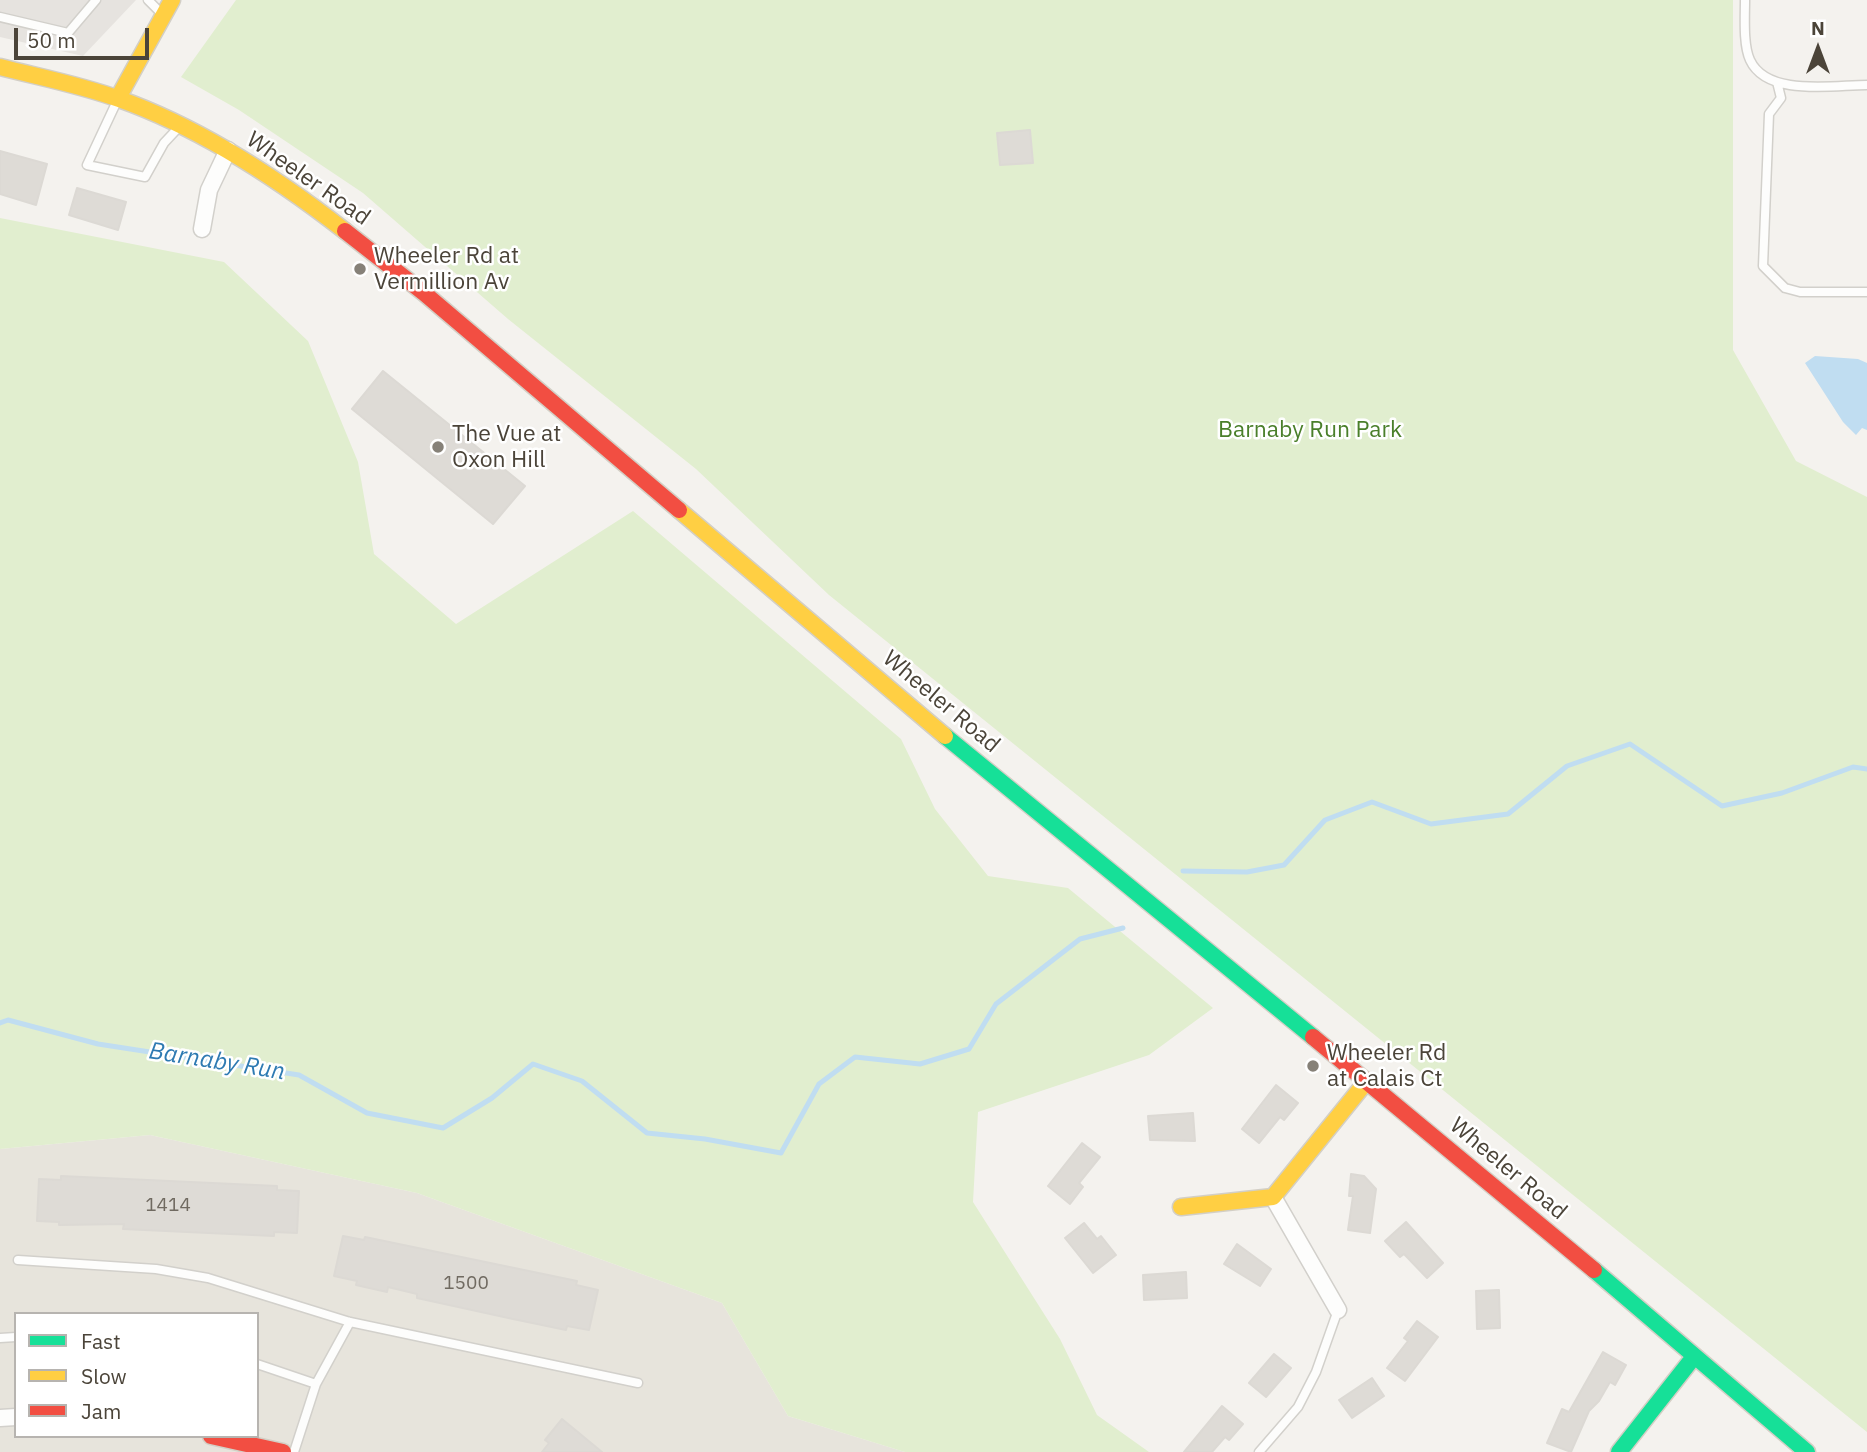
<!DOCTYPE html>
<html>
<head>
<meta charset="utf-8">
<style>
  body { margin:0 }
  #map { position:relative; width:1867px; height:1452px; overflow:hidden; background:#f4f2ee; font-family:"IBM Plex Sans",sans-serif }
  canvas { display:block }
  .legend { position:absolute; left:14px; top:1312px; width:245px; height:126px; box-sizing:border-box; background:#fff; border:2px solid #b7b4b0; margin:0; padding:9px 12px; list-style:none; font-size:21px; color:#4b4439 }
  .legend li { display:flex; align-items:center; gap:14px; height:35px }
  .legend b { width:35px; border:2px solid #b7b4b0 }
  .north { position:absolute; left:1783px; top:14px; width:70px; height:70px; -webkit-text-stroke:5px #fff; paint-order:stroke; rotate:0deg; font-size:19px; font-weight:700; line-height:28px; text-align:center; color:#4b4439 }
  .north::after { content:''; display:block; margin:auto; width:24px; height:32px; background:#4b4439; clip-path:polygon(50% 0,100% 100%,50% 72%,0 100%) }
  .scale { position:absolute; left:14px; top:28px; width:135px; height:32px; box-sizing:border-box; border:4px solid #4b4439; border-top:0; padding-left:9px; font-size:21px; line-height:24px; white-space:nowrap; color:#4b4439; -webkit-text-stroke:5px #fff; paint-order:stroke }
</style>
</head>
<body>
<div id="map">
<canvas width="1867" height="1452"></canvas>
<ul class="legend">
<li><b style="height:9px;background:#16e098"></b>Fast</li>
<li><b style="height:9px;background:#ffcf43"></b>Slow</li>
<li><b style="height:9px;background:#f24e42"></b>Jam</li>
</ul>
<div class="north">N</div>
<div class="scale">50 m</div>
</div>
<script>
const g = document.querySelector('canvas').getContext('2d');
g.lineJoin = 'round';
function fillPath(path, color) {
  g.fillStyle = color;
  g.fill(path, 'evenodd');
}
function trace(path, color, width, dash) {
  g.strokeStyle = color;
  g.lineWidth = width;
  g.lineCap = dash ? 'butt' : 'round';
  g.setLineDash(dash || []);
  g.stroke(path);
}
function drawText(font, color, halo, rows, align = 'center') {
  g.font = font + ' "IBM Plex Sans",sans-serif';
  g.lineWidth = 5;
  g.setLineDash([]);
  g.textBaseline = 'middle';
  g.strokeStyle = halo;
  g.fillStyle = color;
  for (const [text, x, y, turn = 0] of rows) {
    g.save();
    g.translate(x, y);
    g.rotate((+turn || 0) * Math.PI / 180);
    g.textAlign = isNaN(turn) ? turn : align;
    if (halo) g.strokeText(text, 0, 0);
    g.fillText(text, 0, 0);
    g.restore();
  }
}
const residential = new Path2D(`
  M150 1135 417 1193 722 1303 788 1416 905 1452H0V1149ZM16 1314H257V1436H16Z`);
const green = new Path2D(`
  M236 0H1733V350L1796 461 1867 497V1432L829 595 696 469 508 319 363 193 239 110 181 77Z
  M0 218 224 262 308 341 358 462 374 554 456 624 633 511 901 739 935 809 988 876 1068 888 1213 1008 1149 1055 978 1112 973 1202 1060 1339 1097 1415 1149 1452H905L788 1416 722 1303 417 1193 150 1135 0 1149Z`);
const parking = new Path2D(`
  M0 0H136L83 56 0 37Z`);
const water = new Path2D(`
  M1815 356 1858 359 1867 363V430L1862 428 1856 435 1843 422 1805 363Z`);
const stream = new Path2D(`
  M1183 871 1247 872 1284 865 1325 820 1372 802 1431 824 1508 814 1567 766 1630 744 1722 806 1782 793 1853 767 1867 769
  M0 1023 8 1020 98 1044 299 1075 367 1113 443 1128 492 1098 533 1064 582 1081 647 1133 705 1139 781 1153 819 1084 855 1057 920 1064 969 1049 996 1004 1080 939 1123 928`);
const building = new Path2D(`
  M1030 130 1033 163 1000 165 997 133Z
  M0 151 47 164 36 205 0 194Z
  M77 188 126 202 118 230 69 215Z
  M383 371 525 486 493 524 352 409Z
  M1276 1085 1298 1103 1284 1120 1280 1117 1259 1143 1242 1129Z
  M1193 1113 1195 1141 1150 1140 1148 1116Z
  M1082 1143 1100 1157 1079 1183 1083 1187 1070 1204 1048 1186Z
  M1351 1174 1364 1176 1376 1189 1370 1233 1348 1230 1353 1196H1349Z
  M61 1176 277 1186V1190L299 1191 297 1233 274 1232V1236L187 1232 123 1229 124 1224 59 1225V1222L37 1221 39 1179 61 1180Z
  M1406 1222 1443 1263 1427 1278 1404 1254 1400 1257 1385 1241Z
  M1084 1223 1097 1239 1101 1236 1116 1255 1093 1273 1065 1238Z
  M343 1236 364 1240 365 1237 577 1281 576 1285 598 1290 589 1330 567 1326 566 1330 513 1319 417 1298V1294L388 1287 387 1292 356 1285 357 1281 334 1276Z
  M1237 1244 1271 1269 1260 1286 1224 1264Z
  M1186 1272 1187 1298 1144 1300 1143 1275Z
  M1499 1290 1500 1328 1477 1329 1476 1291Z
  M1417 1321 1438 1337 1405 1381 1387 1368 1408 1341 1404 1338Z
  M1603 1352 1626 1365 1615 1385 1610 1382 1599 1401 1589 1411 1571 1452 1547 1443 1562 1409 1569 1412Z
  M1274 1354 1291 1368 1266 1397 1249 1383Z
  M1372 1378 1384 1396 1352 1418 1339 1400Z
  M1222 1406 1243 1424 1229 1440 1225 1437 1212 1452H1184Z
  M562 1419 602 1452H542L549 1443 545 1440Z`);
const lane = new Path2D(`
  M148 0 163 15
  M1745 0C1745 17 1743 45 1750 60 1767 97 1833 85 1867 85
  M0 17 68 33 96 0
  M1777 82 1781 98 1769 114 1763 266 1785 288 1800 292H1867
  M117 101 87 165 145 177 164 143 179 127
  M18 1260 156 1269 208 1278 350 1322 638 1383
  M0 1338 16 1337
  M257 1364 316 1384
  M294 1452 316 1384 350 1322
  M1259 1452 1298 1407 1316 1372 1338 1310`);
const street = new Path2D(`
  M202 229 209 190 228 150
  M1273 1197 1338 1310
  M0 1418 16 1417`);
const fast = new Path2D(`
  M945 736 1313 1037
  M1594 1270 1807 1452
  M1619 1452 1693 1358`);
const slow = new Path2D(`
  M0 67C39 77 81 85 119 99 201 128 277 178 345 231
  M118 98 172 0
  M679 510 945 736
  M1181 1207 1273 1197 1366 1082`);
const jam = new Path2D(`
  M345 231 424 293 679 510
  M1313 1037 1594 1270
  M211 1436 283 1452`);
const markers = [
  [360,269,7,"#868178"],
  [438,447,7,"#868178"],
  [1313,1066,7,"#868178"]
];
const numberNames = [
  ["1414",168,1206],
  ["1500",466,1284]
];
const streetNames = [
  ["Wheeler Road",308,179,35],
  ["Wheeler Road",941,702,40],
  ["Wheeler Road",1508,1169,40]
];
const poiNames = [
  ["Wheeler Rd at",374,256],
  ["Vermillion Av",374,282],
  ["The Vue at",452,434],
  ["Oxon Hill",452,460],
  ["Wheeler Rd",1327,1053],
  ["at Calais Ct",1327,1079]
];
const parkNames = [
  ["Barnaby Run Park",1310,430]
];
const waterNames = [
  ["Barnaby Run",217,1062,9]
];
fillPath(residential, '#e7e4dc');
fillPath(green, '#e1eecf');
fillPath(parking, '#e6e3df');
fillPath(water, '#c0ddf1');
trace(stream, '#c0ddf1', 5);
fillPath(building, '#dedbd6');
trace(building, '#dcd9d4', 2);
trace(lane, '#d2d0cb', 11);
trace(street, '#d2d0cb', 19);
trace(fast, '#d3cfc5', 19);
trace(slow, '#d3cfc5', 19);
trace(jam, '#d3cfc5', 19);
trace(lane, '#fdfdfc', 8);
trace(street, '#fdfdfc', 16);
trace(fast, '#16e098', 16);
trace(slow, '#ffcf43', 16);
trace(jam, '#f24e42', 16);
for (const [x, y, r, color] of markers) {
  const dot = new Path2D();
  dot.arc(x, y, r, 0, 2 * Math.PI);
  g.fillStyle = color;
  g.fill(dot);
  trace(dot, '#fff', 2.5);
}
drawText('19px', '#706a61', null, numberNames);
drawText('23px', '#4b4439', '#fff', streetNames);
drawText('23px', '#4b4439', '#fff', poiNames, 'left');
drawText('23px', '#4a7f2a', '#fff', parkNames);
drawText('italic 24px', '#2e7ab2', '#fff', waterNames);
</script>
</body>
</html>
